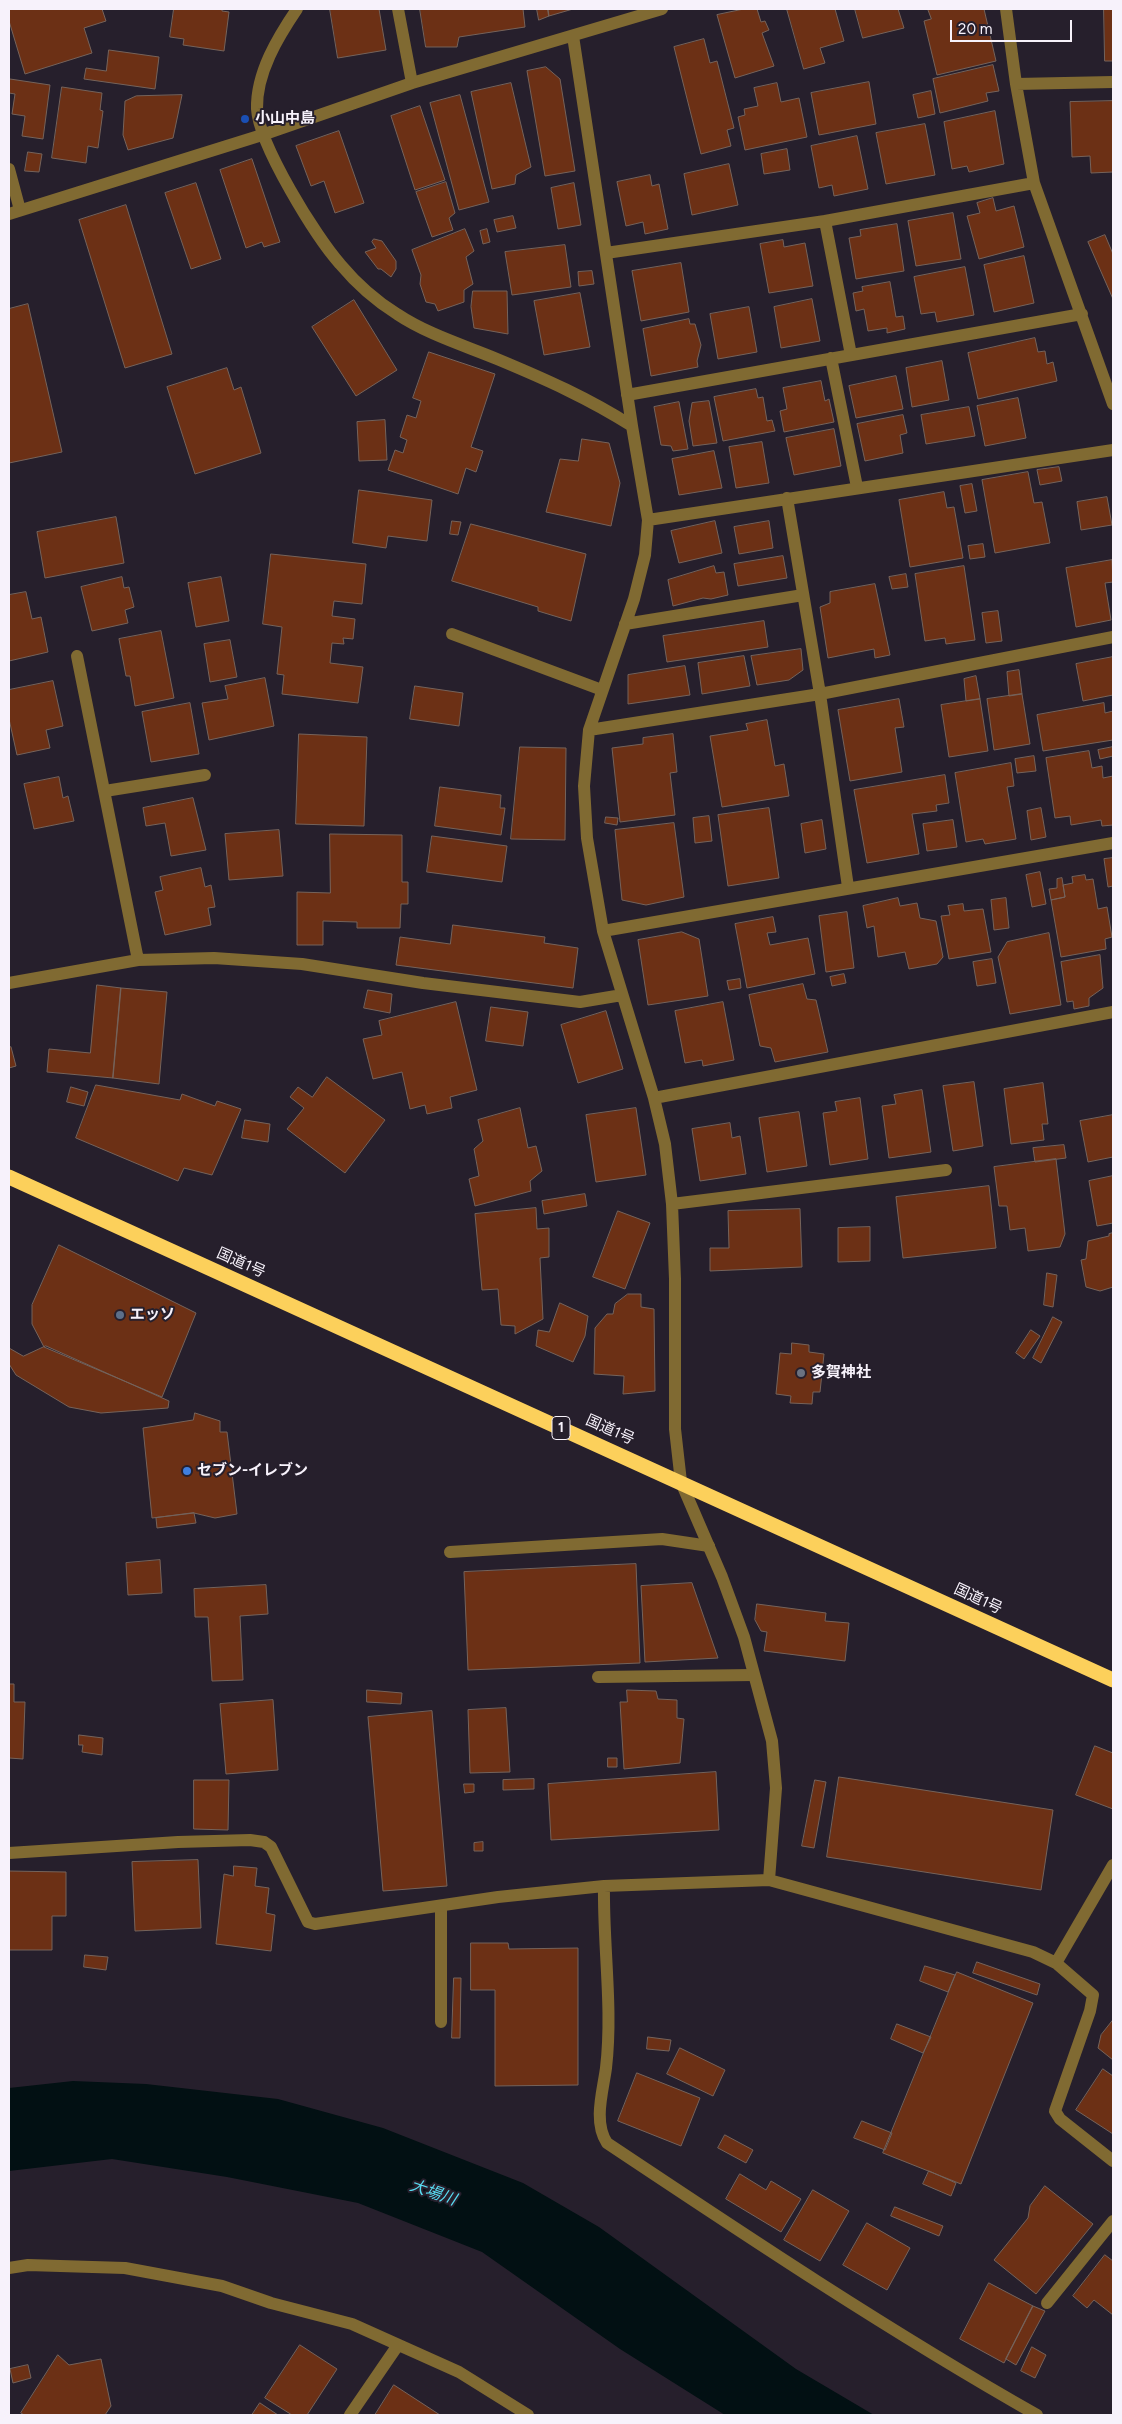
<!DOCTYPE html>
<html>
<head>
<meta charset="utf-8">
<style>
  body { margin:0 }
  #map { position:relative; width:1122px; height:2424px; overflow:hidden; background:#261f2c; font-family:Figtree,sans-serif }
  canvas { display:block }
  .frame { position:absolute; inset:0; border:10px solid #f7f2fb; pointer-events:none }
  .scale { position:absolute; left:950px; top:20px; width:122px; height:22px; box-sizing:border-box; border:2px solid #f7f2fb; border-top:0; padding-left:6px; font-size:15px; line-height:18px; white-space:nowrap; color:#f7f2fb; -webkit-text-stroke:4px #261f2c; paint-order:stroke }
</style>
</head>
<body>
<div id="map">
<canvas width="1122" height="2424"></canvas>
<div class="frame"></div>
<div class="scale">20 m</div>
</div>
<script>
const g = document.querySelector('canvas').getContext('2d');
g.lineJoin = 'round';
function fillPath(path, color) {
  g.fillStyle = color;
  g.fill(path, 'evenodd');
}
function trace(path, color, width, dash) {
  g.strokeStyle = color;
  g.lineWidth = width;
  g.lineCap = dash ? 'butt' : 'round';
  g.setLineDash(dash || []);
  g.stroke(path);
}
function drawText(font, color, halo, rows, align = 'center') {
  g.font = font + ' Figtree,"Noto Sans JP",sans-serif';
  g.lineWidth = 4;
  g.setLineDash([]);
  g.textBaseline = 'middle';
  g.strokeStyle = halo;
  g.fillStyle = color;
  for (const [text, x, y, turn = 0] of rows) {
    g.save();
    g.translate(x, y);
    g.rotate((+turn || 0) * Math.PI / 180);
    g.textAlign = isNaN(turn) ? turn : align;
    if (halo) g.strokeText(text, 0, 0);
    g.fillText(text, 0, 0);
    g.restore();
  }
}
const water = new Path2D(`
  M73 2081 146 2084 278 2099 383 2128 523 2183 599 2227 796 2369 874 2415H725L620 2349 482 2252 358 2203 227 2177 112 2159 9 2171V2088Z`);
const building = new Path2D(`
  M9 9H102L106 21 84 28 92 53 25 74 9 21Z
  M174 9H222V11L229 12 224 51 183 45 184 39 170 37Z
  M330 9H379L386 50 338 58Z
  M420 9H523L525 27 459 37 457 47H426Z
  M537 9H548L549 16 539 20Z
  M548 9H573L549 16Z
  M744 9H757L761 22 765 21 769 30 762 33 774 66 735 78 717 15Z
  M787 9H835L844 41 820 48 825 63 804 69Z
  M855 9H898L904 28 863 38Z
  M928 9H984L996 61 937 75 924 21 931 19Z
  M1104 9H1113V61H1105Z
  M704 39 710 63 717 61 734 128 727 130 731 146 701 154 674 47Z
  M109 50 159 57 155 89 84 79 86 68 106 71Z
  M993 65 999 91 986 93 988 101 940 113 933 79Z
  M546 67 560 79 575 171 545 176 527 71Z
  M10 79 50 85 43 139 22 136 25 116 12 114 15 94 9 93Z
  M869 82 876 124 819 135 811 93Z
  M511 83 531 167 516 175 515 184 492 189 471 92Z
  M777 83 781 102 799 98 807 137 745 150 738 117 745 115 744 109 758 106 754 88Z
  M62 87 102 93 100 110 103 111 98 148 88 146 86 163 52 158Z
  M931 91 935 114 918 118 913 95Z
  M182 95 173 138 128 150 123 135 125 101 136 96Z
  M460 95 489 202 459 210 430 103Z
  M1113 101V172L1091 173 1090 156 1072 157 1070 102Z
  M420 106 445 180 415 190 391 116Z
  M995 111 1004 164 969 172 967 166 952 169 944 122Z
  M925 124 935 175 886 184 876 133Z
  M339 131 364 203 335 213 324 181 311 186 296 146Z
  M857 136 868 189 834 196 832 185 819 188 811 146Z
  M787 149 790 170 764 174 761 154Z
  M28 152 42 154 39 172 25 171Z
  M252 159 280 242 264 247 262 242 246 248 220 170Z
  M729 164 738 205 692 215 684 174Z
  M650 175 652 186 659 184 668 229 645 234 643 222 626 226 617 182Z
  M446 182 455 213 449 218 453 230 432 237 416 192Z
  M196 183 221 259 191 269 165 193Z
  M574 183 581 225 558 229 551 188Z
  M993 198 996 211 1014 206 1024 247 979 259 967 216 980 213 977 203Z
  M126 205 172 354 125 368 79 220Z
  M953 213 961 259 916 266 908 221Z
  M513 216 516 228 497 232 494 220Z
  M897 224 904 271 856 279 849 238 861 236 860 230Z
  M465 229 474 251 466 257 473 284 464 290V302L438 311 435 304 426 302 420 284 421 275 412 250Z
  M487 229 490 242 483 244 480 231Z
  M1105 235 1113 254V299L1088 242Z
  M374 239 382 241 396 261V269L391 277 381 269H378L365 252 376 248 372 242Z
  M783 240 784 247 805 243 813 286 769 293 760 244Z
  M565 245 571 287 512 295 505 252Z
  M1024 256 1034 303 994 312 984 265Z
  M681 263 689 312 641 321 632 271Z
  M965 267 974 315 937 322 935 312 921 314 914 277Z
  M592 271 594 284 579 286 578 272Z
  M890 282 896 317 903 316 905 329 887 333V328L868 331 864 309 856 311 853 293 863 291 862 287Z
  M473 291H507L508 334 474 328 471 307Z
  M580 293 590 347 544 355 534 301Z
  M812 299 820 341 781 348 774 307Z
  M354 300 397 370 356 396 312 327Z
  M28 304 62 452 9 463V309Z
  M749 307 757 352 718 359 710 314Z
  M689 319 690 324H695L701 345 697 361 698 367 651 376 643 329Z
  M1035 338 1038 352 1045 351 1047 364 1053 362 1057 381 978 399 968 353Z
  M429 352 495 374 471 447 483 451 476 472 466 468 458 494 388 470 395 450 403 453 407 440 400 437 407 415 416 418 421 401 413 398Z
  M942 361 949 400 912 407 906 368Z
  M227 368 234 390 241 387 261 453 195 474 167 387Z
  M896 376 903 409 856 418 849 386Z
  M821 381 825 401 829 399 834 422 784 432 780 411 787 409 783 388Z
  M756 389 758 398 763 397 767 421 772 420 775 431 723 441 714 397Z
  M1018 398 1026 438 985 446 977 406Z
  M709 401 717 443 693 446 689 421 692 403Z
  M679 402 688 449 673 451 671 446 661 445 654 407Z
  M969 407 975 436 926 444 921 415Z
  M903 415 907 433 900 435 903 453 865 461 857 424Z
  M385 420 387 460 359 461 357 422Z
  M834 429 841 466 794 475 786 438Z
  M582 439 609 443 620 483 611 526 546 512 560 459 578 461Z
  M762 442 769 483 736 488 729 447Z
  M714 451 722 488 679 495 672 459Z
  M1059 467 1062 481 1040 485 1037 470Z
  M1028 472 1034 503 1042 502 1050 543 995 553 982 480Z
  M972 484 977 511 965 513 960 486Z
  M359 490 432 500 427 541 388 536 386 548 353 543Z
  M944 492 947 508 954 507 963 558 910 567 899 500Z
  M1107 497 1112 525 1081 530 1077 502Z
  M116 517 124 563 45 578 37 532Z
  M452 521 461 522 458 535 450 534Z
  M715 521 722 553 679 563 671 531Z
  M769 521 773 548 739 554 734 527Z
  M471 524 586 554 571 621 538 611V607L452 581Z
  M983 544 985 557 970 559 968 546Z
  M271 554 366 564 362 604 334 601 332 616 355 619 353 639 343 638 344 644 332 643 330 663 363 667 358 703 282 694 284 675 277 674 282 627 263 624Z
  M783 556 787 578 738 586 734 564Z
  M1112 560 1113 582 1105 583 1111 620 1076 627 1066 568Z
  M714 566 716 573 724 572 728 595 711 599 703 598 673 606 668 580Z
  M964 566 975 640 946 644 945 638 925 641 915 574Z
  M906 574 908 587 892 589 889 577Z
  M122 577 124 588 129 587 134 607 125 610 128 623 92 631 81 587Z
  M221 577 229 621 196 627 188 583Z
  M875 584 890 655 875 658 874 649 828 658 820 607 830 603V592Z
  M26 592 32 619 41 617 48 652 9 661V595Z
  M998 611 1002 641 986 643 982 613Z
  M764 621 768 647 667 662 663 636Z
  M161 631 174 698 135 706 130 676H126L119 639Z
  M230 640 237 677 210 682 204 644Z
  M801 649 803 670 789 680 757 685 751 656Z
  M744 656 750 686 702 694 698 663Z
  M1113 657V695L1083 701 1076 664Z
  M685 666 690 695 628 704V675Z
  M1019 670 1022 694 1009 696 1007 672Z
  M976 676 980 699 966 701 964 679Z
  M265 678 274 726 209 740 202 703 228 699 225 686Z
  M53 681 63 726 46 730 50 748 17 755 9 719V690Z
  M415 686 463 693 459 726 410 719Z
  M1022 694 1030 744 994 750 987 699Z
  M899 699 904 727 895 728 902 772 850 781 838 710Z
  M980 699 988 751 949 757 941 705Z
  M190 703 199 754 151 762 142 712Z
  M1104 703 1105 713 1113 711V740L1043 751 1037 715Z
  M767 720 775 766 784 764 789 796 722 807 710 736 748 730 746 724Z
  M299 734 367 737 364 826 296 824Z
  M673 734 677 772 670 773 675 815 620 822 612 748 643 744V738Z
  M520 747 566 748 565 840 511 839Z
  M1113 747V756L1100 759 1098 750Z
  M1089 751 1092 768 1102 766 1103 778 1113 776V825L1102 826 1101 820 1071 825 1070 816 1055 818 1046 758Z
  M1034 756 1036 771 1017 773 1015 759Z
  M1011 763 1014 786 1007 787 1016 839 985 844 983 839 966 842 955 773Z
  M945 775 949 803 936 805 937 811 912 814 919 854 867 863 854 790Z
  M59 777 63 798 68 796 74 821 34 829 24 784Z
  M440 787 501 795 500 808H505L501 835 435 826Z
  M193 798 206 850 171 856 165 823 146 826 143 808Z
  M769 808 779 878 728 886 718 815Z
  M1041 808 1046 837 1031 840 1027 811Z
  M709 816 712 841 695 843 693 818Z
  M606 817 618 818 617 825 605 823Z
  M822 820 826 849 805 853 801 824Z
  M953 820 957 847 927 851 923 824Z
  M674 823 684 897 646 905 622 900 615 830Z
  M279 830 283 876 229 880 225 834Z
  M330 834 402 835V882H408V904H401L400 928H357V922L323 921V945H297V892L330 893Z
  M432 836 507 846 502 882 427 872Z
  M1113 858V886L1108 887 1104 859Z
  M201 868 205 887 211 885 215 907 208 908 211 925 165 935 155 892 163 890 160 877Z
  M1040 872 1046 904 1032 907 1026 875Z
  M1085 875 1086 880 1093 879 1098 909 1107 907 1112 937 1105 939 1106 949 1061 957 1051 900 1065 897 1063 885 1073 883 1072 877Z
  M1062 878 1065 897 1051 900 1049 889 1057 888V879Z
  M898 898 900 906 917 903 920 918 936 921 943 957 937 964 909 969 905 952 878 957 874 926 867 928 863 906Z
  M1006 898 1009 928 994 930 991 900Z
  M963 904 964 911 983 909 991 952 949 959 941 916 950 915 948 906Z
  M847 912 854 968 826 972 819 916Z
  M773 917 776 932 767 933 770 945 808 938 815 974 747 988 735 924Z
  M453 925 545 937 544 943 578 948 573 988 396 965 400 937 450 944Z
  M682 932 699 939 708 996 648 1005 638 940Z
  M1049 933 1061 1005 1010 1014 998 957 1007 942Z
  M1100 955 1103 988 1089 998V1006L1074 1009 1073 1001 1067 1002 1061 962Z
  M992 959 996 983 977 986 973 962Z
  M844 974 846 983 832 986 830 977Z
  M740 979 741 988 729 990 727 981Z
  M803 984 807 999 816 1000 828 1052 775 1062 771 1048 760 1046 749 995Z
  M97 985 121 988 113 1078 47 1072 49 1049 90 1053Z
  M121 988 167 992 159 1084 113 1078Z
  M368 990 392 994 390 1013 364 1008Z
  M456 1002 477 1090 450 1097 452 1108 427 1114 425 1105 410 1109 402 1072 373 1079 363 1039 382 1035 379 1021Z
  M723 1002 734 1060 703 1066 702 1060 685 1063 675 1011Z
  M491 1007 528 1012 523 1046 486 1041Z
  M606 1011 623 1069 578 1083 561 1025Z
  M11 1047 16 1066 9 1068V1048Z
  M327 1077 385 1120 345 1173 287 1129 304 1108 290 1097 298 1087 312 1097Z
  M974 1082 983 1146 953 1151 943 1086Z
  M1043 1083 1048 1124H1042L1044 1140 1011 1144 1004 1089Z
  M96 1085 180 1100 182 1094 215 1106 217 1101 241 1109 212 1175 184 1168 178 1181 76 1138Z
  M71 1087 88 1092 84 1106 67 1102Z
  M922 1090 931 1152 889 1158 882 1106 896 1104 894 1095Z
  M860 1098 868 1159 830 1165 823 1113 837 1111 835 1102Z
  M520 1108 528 1148 536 1146 542 1171 530 1181 531 1191 475 1206 469 1179 479 1176 474 1149 483 1141 478 1120Z
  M636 1108 646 1175 596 1182 586 1115Z
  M799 1112 807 1166 767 1172 759 1118Z
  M1113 1115V1157L1088 1162 1080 1121Z
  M245 1120 270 1124 268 1142 242 1138Z
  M730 1123 732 1138 740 1136 746 1174 700 1181 692 1129Z
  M1064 1145 1066 1158 1035 1162 1033 1148Z
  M1056 1159 1065 1234 1060 1247 1028 1251 1025 1228 1010 1230 1007 1206H999L994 1167Z
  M1113 1176V1223L1097 1226 1089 1181Z
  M989 1186 996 1248 903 1258 896 1197Z
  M585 1194 587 1206 544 1214 542 1201Z
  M536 1208 537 1229 549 1228V1257L540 1258 543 1319 515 1334V1326L501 1325 498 1289 482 1290 475 1214Z
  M800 1209 802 1267 710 1271V1248H729L728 1211Z
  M618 1211 650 1223 625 1289 593 1277Z
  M870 1227V1261L838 1262V1228Z
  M1113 1233V1287L1100 1291 1086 1287 1081 1260 1086 1259 1088 1241 1109 1236V1234Z
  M59 1245 196 1313 162 1397 44 1347 32 1324V1305Z
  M1047 1273 1057 1275 1053 1307 1044 1305Z
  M628 1294H641V1307L654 1309 655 1391 623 1394 624 1376 594 1374 595 1328 607 1314H613L615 1304Z
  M560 1303 588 1316 585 1336 573 1362 536 1346 538 1330 549 1332Z
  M1053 1317 1062 1322 1041 1363 1033 1358Z
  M1031 1330 1040 1336 1024 1359 1016 1353Z
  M792 1343 809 1345V1352L824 1354 820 1392H813L812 1404 790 1403 791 1396 776 1394 780 1353 791 1354Z
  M46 1346 169 1401 168 1408 101 1413 69 1407 16 1375 9 1364V1348L23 1356Z
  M195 1413 220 1421V1432H227L237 1514 215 1518 194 1513 152 1518 143 1428 193 1420Z
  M194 1513 196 1523 157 1528 156 1518Z
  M160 1560 162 1593 128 1595 126 1563Z
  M636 1564 640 1663 468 1670 464 1572Z
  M692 1583 718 1658 645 1662 641 1586Z
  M266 1585 268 1614 240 1616 243 1680 212 1681 208 1617H195L194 1589Z
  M757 1604 826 1613 825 1621 849 1623 845 1661 764 1651 767 1632 761 1631 755 1620Z
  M9 1684H14V1702H25L23 1759 9 1758Z
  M367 1690 402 1693 401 1704 367 1702Z
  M627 1690 656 1691 658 1699 677 1700V1718L684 1719 680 1763 624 1769 620 1702H627Z
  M273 1700 278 1770 226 1774 220 1704Z
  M506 1708 510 1772 470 1773 468 1710Z
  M432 1711 447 1886 383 1891 368 1717Z
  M79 1735 103 1738 102 1755 82 1752 83 1745H79Z
  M1095 1746 1113 1753V1809L1076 1795Z
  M608 1758H617V1767H608Z
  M716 1772 719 1830 551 1840 548 1784Z
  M839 1777 1053 1810 1041 1890 827 1857Z
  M534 1779V1789L503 1790V1780Z
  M194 1780H229L228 1830 194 1829Z
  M815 1780 826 1782 814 1848 802 1846Z
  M464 1784H474V1792L465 1793Z
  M483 1842V1851H474V1843Z
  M198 1860 201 1928 135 1931 132 1862Z
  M234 1866 257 1868 255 1886 269 1888 266 1913 275 1915 271 1951 216 1944 224 1874 233 1876Z
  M9 1871 66 1872V1916H52V1950H9Z
  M471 1943H508L509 1949 578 1948V2085L495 2086V1990H471Z
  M85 1955 108 1957 106 1970 84 1967Z
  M977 1962 1040 1984 1037 1995 973 1973Z
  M925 1966 955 1975 948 1992 920 1981Z
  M957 1972 1033 2003 961 2184 883 2153Z
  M454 1978H461L460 2038H452Z
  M1113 2020V2060L1098 2048 1101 2035Z
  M897 2024 931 2037 923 2053 891 2039Z
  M648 2037 671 2040 669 2051 647 2049Z
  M680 2048 725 2070 713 2096 667 2074Z
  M1103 2069 1113 2076V2134L1076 2110Z
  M637 2073 700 2098 681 2146 618 2121Z
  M862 2121 892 2133 885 2150 854 2138Z
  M725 2135 753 2150 746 2163 718 2148Z
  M929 2171 956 2183 951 2196 923 2184Z
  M740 2174 766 2190 771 2181 801 2199 781 2232 726 2199Z
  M1045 2186 1093 2224 1036 2294 994 2260 1028 2218 1030 2206Z
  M813 2190 849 2211 820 2261 784 2240Z
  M895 2207 943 2226 939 2236 891 2216Z
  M867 2223 910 2248 887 2290 843 2265Z
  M1105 2255 1113 2261V2315L1094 2300 1087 2308 1073 2296Z
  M989 2283 1033 2306 1004 2363 960 2339Z
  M1033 2306 1045 2311 1016 2365 1006 2359Z
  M300 2345 337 2369 307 2415H292L265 2398Z
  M1032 2347 1046 2355 1035 2378 1021 2371Z
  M58 2355 69 2365 101 2359 111 2406 105 2415H24L21 2413Z
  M28 2365 31 2378 13 2383 10 2369Z
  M394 2385 440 2415H375Z
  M260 2403 278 2415H252Z`);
const lane = new Path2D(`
  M450 1552 662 1539 709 1546
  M598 1677 753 1675
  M441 1906V2022
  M1047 2303 1113 2221`);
const street = new Path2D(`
  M297 9C278 37 256 73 257 109 259 145 316 237 340 264 356 283 376 301 397 314 427 334 463 345 497 359 545 379 588 398 632 426L648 520 645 555 634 599 589 730 584 786 587 838 603 931 654 1098 665 1144 672 1204 675 1279V1429L681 1482 722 1577 744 1637 772 1741 776 1788 769 1880
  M398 9 412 83
  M1006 9 1016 84 1034 183 1113 404
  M573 36 632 426
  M1016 84 1113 82
  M9 169 20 210
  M9 214 262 135 412 83 662 9
  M825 221 851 355
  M606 253 825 221 1034 183
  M831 358 857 487
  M627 395 1082 314
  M787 498 820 694 848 887
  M648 520 1113 450
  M625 624 803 595
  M452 634 602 690
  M77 656 138 960
  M589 730 820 694 1113 637
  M105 791 205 775
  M603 931 1113 843
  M9 983 138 960 214 958 302 964 423 983 580 1002 622 995
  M654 1098 1113 1012
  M672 1204 946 1170
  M9 1853 178 1842 250 1840 264 1842 271 1847 308 1922 315 1924 498 1897 604 1886 769 1880 1033 1952 1056 1963 1093 1995 1090 2011 1055 2111 1060 2119 1113 2161
  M604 1886C603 1946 613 2008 606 2068 603 2091 593 2122 607 2143 748 2237 889 2331 1037 2415
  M1056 1963 1113 1865
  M9 2268 28 2265 125 2268 222 2286 271 2303 352 2324 459 2372 528 2415
  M350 2415 398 2345`);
const highway = new Path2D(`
  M9 1177 1113 1680`);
const markers = [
  [245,119,5,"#1a4fb4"],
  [120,1315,5,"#5c6f8a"],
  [801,1373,5,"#6b7280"],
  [187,1471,5,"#3f7fe0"]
];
const shields = [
  [561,1428,18]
];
const shieldNames = [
  ["1",561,1428]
];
const poiNames = [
  ["小山中島",255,119],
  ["エッソ",130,1315],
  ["多賀神社",811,1373],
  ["セブン-イレブン",197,1471]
];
const streetNames = [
  ["国道1号",241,1263,24],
  ["国道1号",610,1430,24],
  ["国道1号",978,1599,25]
];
const waterNames = [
  ["大場川",433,2193,19]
];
fillPath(water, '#021013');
fillPath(building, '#6c3015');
trace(building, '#75635b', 1);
trace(lane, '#806a32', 12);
trace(street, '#806a32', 12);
trace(highway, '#fcd05b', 15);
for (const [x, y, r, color] of markers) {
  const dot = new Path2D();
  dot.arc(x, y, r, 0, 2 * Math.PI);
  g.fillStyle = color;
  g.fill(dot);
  trace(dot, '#261f2c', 2);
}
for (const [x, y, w] of shields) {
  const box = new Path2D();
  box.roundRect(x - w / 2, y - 11.5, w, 23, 4);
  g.fillStyle = '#261f2c';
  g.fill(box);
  trace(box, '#f7f2fb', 1);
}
drawText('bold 14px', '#f7f2fb', null, shieldNames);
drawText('bold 15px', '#f7f2fb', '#261f2c', poiNames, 'left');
drawText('15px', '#f7f2fb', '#261f2c', streetNames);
drawText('italic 16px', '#58dcf1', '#261f2c', waterNames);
</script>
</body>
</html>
